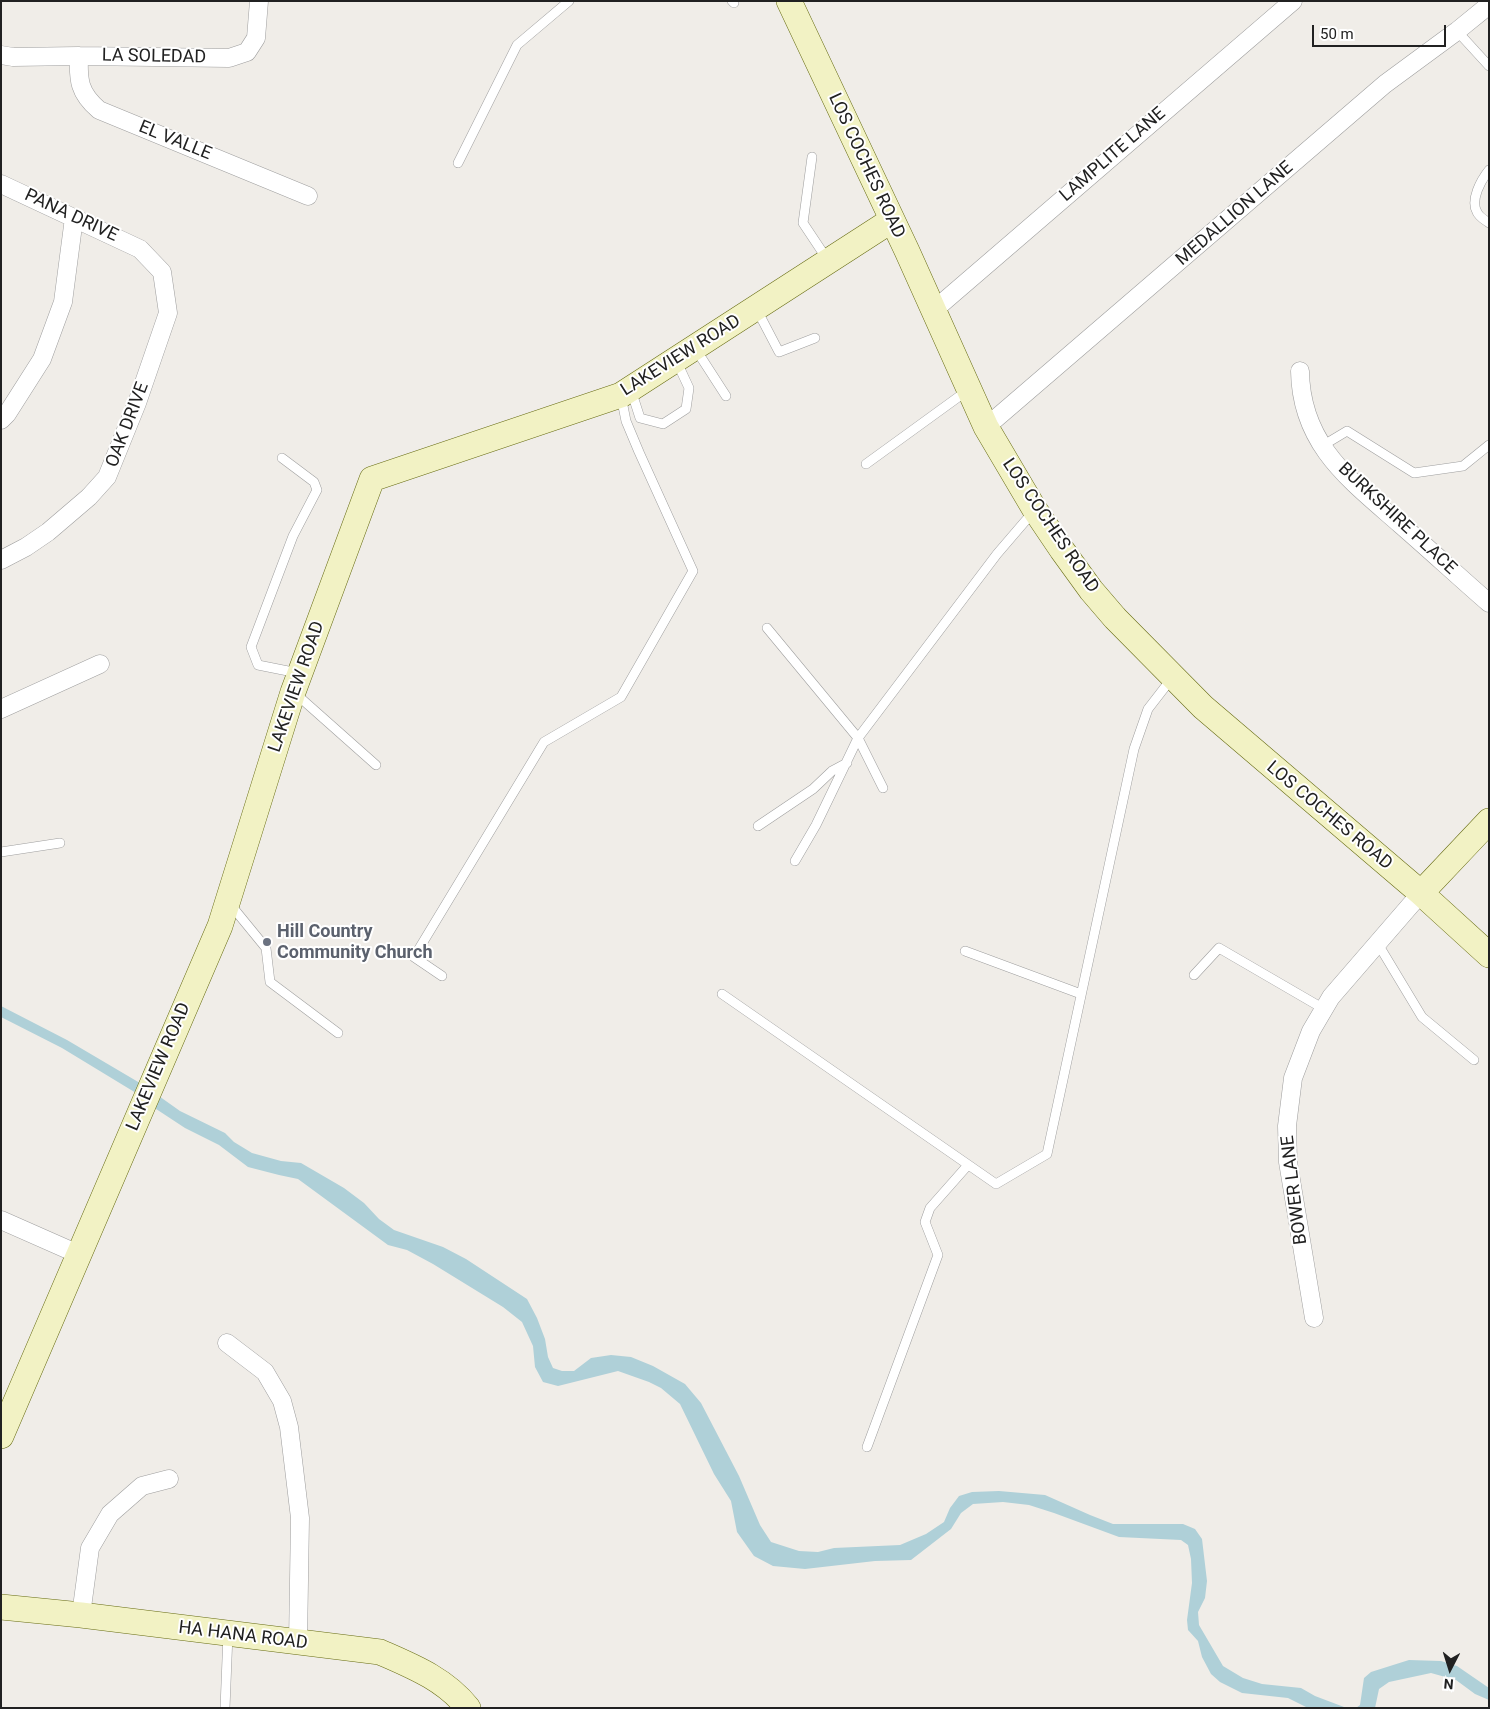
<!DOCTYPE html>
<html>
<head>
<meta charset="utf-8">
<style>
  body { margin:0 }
  #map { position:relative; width:1490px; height:1709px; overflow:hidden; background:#f0ede8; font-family:Roboto,sans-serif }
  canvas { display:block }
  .frame { position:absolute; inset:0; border:2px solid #212121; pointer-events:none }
  .north { position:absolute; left:1425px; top:1644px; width:50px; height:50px; -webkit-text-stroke:4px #fff; paint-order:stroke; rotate:185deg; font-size:14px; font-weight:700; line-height:20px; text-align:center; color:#212121 }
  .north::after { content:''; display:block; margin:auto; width:18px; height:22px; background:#212121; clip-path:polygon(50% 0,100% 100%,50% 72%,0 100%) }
  .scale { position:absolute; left:1312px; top:25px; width:134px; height:22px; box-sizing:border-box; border:2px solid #212121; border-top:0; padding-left:6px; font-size:15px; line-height:18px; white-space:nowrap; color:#212121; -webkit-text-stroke:4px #fff; paint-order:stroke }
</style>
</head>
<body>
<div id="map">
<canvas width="1490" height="1709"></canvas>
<div class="frame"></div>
<div class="north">N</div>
<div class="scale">50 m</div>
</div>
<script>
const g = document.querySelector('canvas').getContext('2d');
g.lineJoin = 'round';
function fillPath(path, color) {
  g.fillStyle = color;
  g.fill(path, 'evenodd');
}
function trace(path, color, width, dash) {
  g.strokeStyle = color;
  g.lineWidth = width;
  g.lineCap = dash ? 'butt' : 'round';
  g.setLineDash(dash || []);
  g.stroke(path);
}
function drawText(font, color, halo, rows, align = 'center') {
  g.font = font + ' Roboto,sans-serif';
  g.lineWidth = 4;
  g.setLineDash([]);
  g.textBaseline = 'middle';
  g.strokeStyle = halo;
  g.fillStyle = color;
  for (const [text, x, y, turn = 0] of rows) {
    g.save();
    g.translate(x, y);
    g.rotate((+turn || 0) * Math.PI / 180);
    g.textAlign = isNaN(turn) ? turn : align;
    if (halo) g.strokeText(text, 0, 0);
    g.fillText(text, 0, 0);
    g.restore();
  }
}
const water = new Path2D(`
  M1 1006 67 1040 145 1086 141 1096 62 1048 1 1017Z
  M156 1094 180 1111 225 1133 234 1142 252 1153 281 1161 301 1163 344 1188 364 1203 379 1219 394 1230 443 1247 466 1259 527 1299 537 1318 545 1339 548 1357 553 1368 562 1371H574L591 1358 611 1355 631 1357 653 1366 685 1384 701 1403 739 1476 760 1525 771 1542 799 1551 818 1552 834 1548 900 1545 926 1534 944 1522 950 1508 959 1496 972 1492 999 1491 1045 1495 1090 1515 1113 1524H1183L1195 1529 1202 1539 1207 1581 1205 1598 1198 1612 1199 1625 1223 1666 1243 1678 1262 1684 1301 1688 1315 1696 1344 1707 1352 1708H1308L1288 1698 1242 1693 1220 1682 1211 1674 1202 1657 1198 1641 1188 1630 1187 1620 1192 1583 1191 1559 1188 1545 1181 1540 1119 1537 1054 1513 1029 1505 1003 1502 973 1504 961 1513 951 1529 911 1560 875 1561 805 1569 773 1566 754 1556 737 1532 731 1501 714 1474 680 1404 661 1388 649 1382 618 1371 558 1386 543 1382 535 1367 533 1346 522 1322 503 1307 433 1264 407 1250 388 1245 298 1179 279 1175 248 1167 219 1145 185 1128 150 1105Z
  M1409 1660 1441 1661 1457 1666 1489 1688V1700L1475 1694 1456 1680 1431 1673 1389 1682 1379 1689 1375 1708H1356L1360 1705 1364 1678 1371 1672Z`);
const lane = new Path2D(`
  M732 1 734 3
  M1457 31 1489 66
  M812 157 803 223 827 259
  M458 163 517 45 569 1
  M1489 170C1481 180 1470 200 1477 212 1479 217 1485 220 1489 223
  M756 308 779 352 815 338
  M695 348 726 396
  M631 390 640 418 663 424 686 409 689 388 676 360
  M1322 446 1347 431 1414 473 1463 466 1489 445
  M282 458 314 482 317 490 293 536 251 647 258 665 298 673
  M866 464 968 390
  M767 628 858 738 883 788
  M296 694 376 765
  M758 826 813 789 832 771 847 763
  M1 852 60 843
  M795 861 816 825 858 738 997 554 1033 512
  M230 904 266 948 270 982 338 1033
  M1378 944 1422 1017 1474 1060
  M965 951 1081 994
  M1194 975 1219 948 1324 1009
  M442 976 414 957 544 742 621 697 693 571 639 452 626 421 621 396
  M722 994 996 1184 1047 1154 1134 749 1148 709 1172 678
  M867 1447 938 1255 925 1222 930 1208 968 1165
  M225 1708 228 1634`);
const street = new Path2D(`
  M1 55 13 57 79 56 229 58 247 52 256 38 259 1
  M79 56C78 80 79 93 99 110L308 196
  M1 184 140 249 162 272 168 313 137 403 107 477 89 497 48 532 26 547 1 560
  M934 310 1293 1
  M1300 371C1301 445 1350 480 1400 524 1430 550 1459 577 1489 603
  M1 420 7 414 42 359 63 302 74 218
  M986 427 1385 84 1457 31 1489 5
  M1 709 100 664
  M1 1220 78 1254
  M1314 1318 1288 1162 1287 1126 1293 1078 1311 1031 1331 997 1421 893
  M227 1343 265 1372 282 1401 289 1427 300 1518 298 1643
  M81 1615 90 1548 110 1514 142 1486 169 1479`);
const secondary = new Path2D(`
  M789 1 907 251 986 427 1035 510 1062 550 1091 590 1115 618 1203 707 1421 893 1489 955
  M1421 893 1489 821
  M1 1436 220 926 293 692 372 479 621 395 892 220
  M1 1607 81 1615 380 1652C412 1666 445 1679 468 1708`);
const markers = [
  [267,942,5,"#6b7280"]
];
const streetNames = [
  ["LA SOLEDAD",154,57,1],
  ["EL VALLE",175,141,22],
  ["LAMPLITE LANE",1113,155,-41],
  ["LOS COCHES ROAD",866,166,65],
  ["MEDALLION LANE",1235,214,-41],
  ["PANA DRIVE",71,216,25],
  ["LAKEVIEW ROAD",681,356,-32],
  ["OAK DRIVE",128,425,-69],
  ["BURKSHIRE PLACE",1397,519,43],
  ["LOS COCHES ROAD",1050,526,56],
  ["LAKEVIEW ROAD",297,687,-71],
  ["LOS COCHES ROAD",1329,816,40],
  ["LAKEVIEW ROAD",159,1067,-67],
  ["BOWER LANE",1295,1190,-97],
  ["HA HANA ROAD",243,1636,7]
];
const worshipNames = [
  ["Hill Country",277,932],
  ["Community Church",277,953]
];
fillPath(water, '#afd0d8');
trace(lane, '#9e9e9e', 10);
trace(street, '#9e9e9e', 19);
trace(secondary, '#676c13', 26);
trace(lane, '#fff', 9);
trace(street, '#fff', 18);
trace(secondary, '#f2f2c4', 25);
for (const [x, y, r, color] of markers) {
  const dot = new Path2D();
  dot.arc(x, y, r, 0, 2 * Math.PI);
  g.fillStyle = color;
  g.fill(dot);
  trace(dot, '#fff', 2);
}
drawText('18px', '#212121', '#fff', streetNames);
drawText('bold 18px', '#5b616d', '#fff', worshipNames, 'left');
</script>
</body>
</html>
